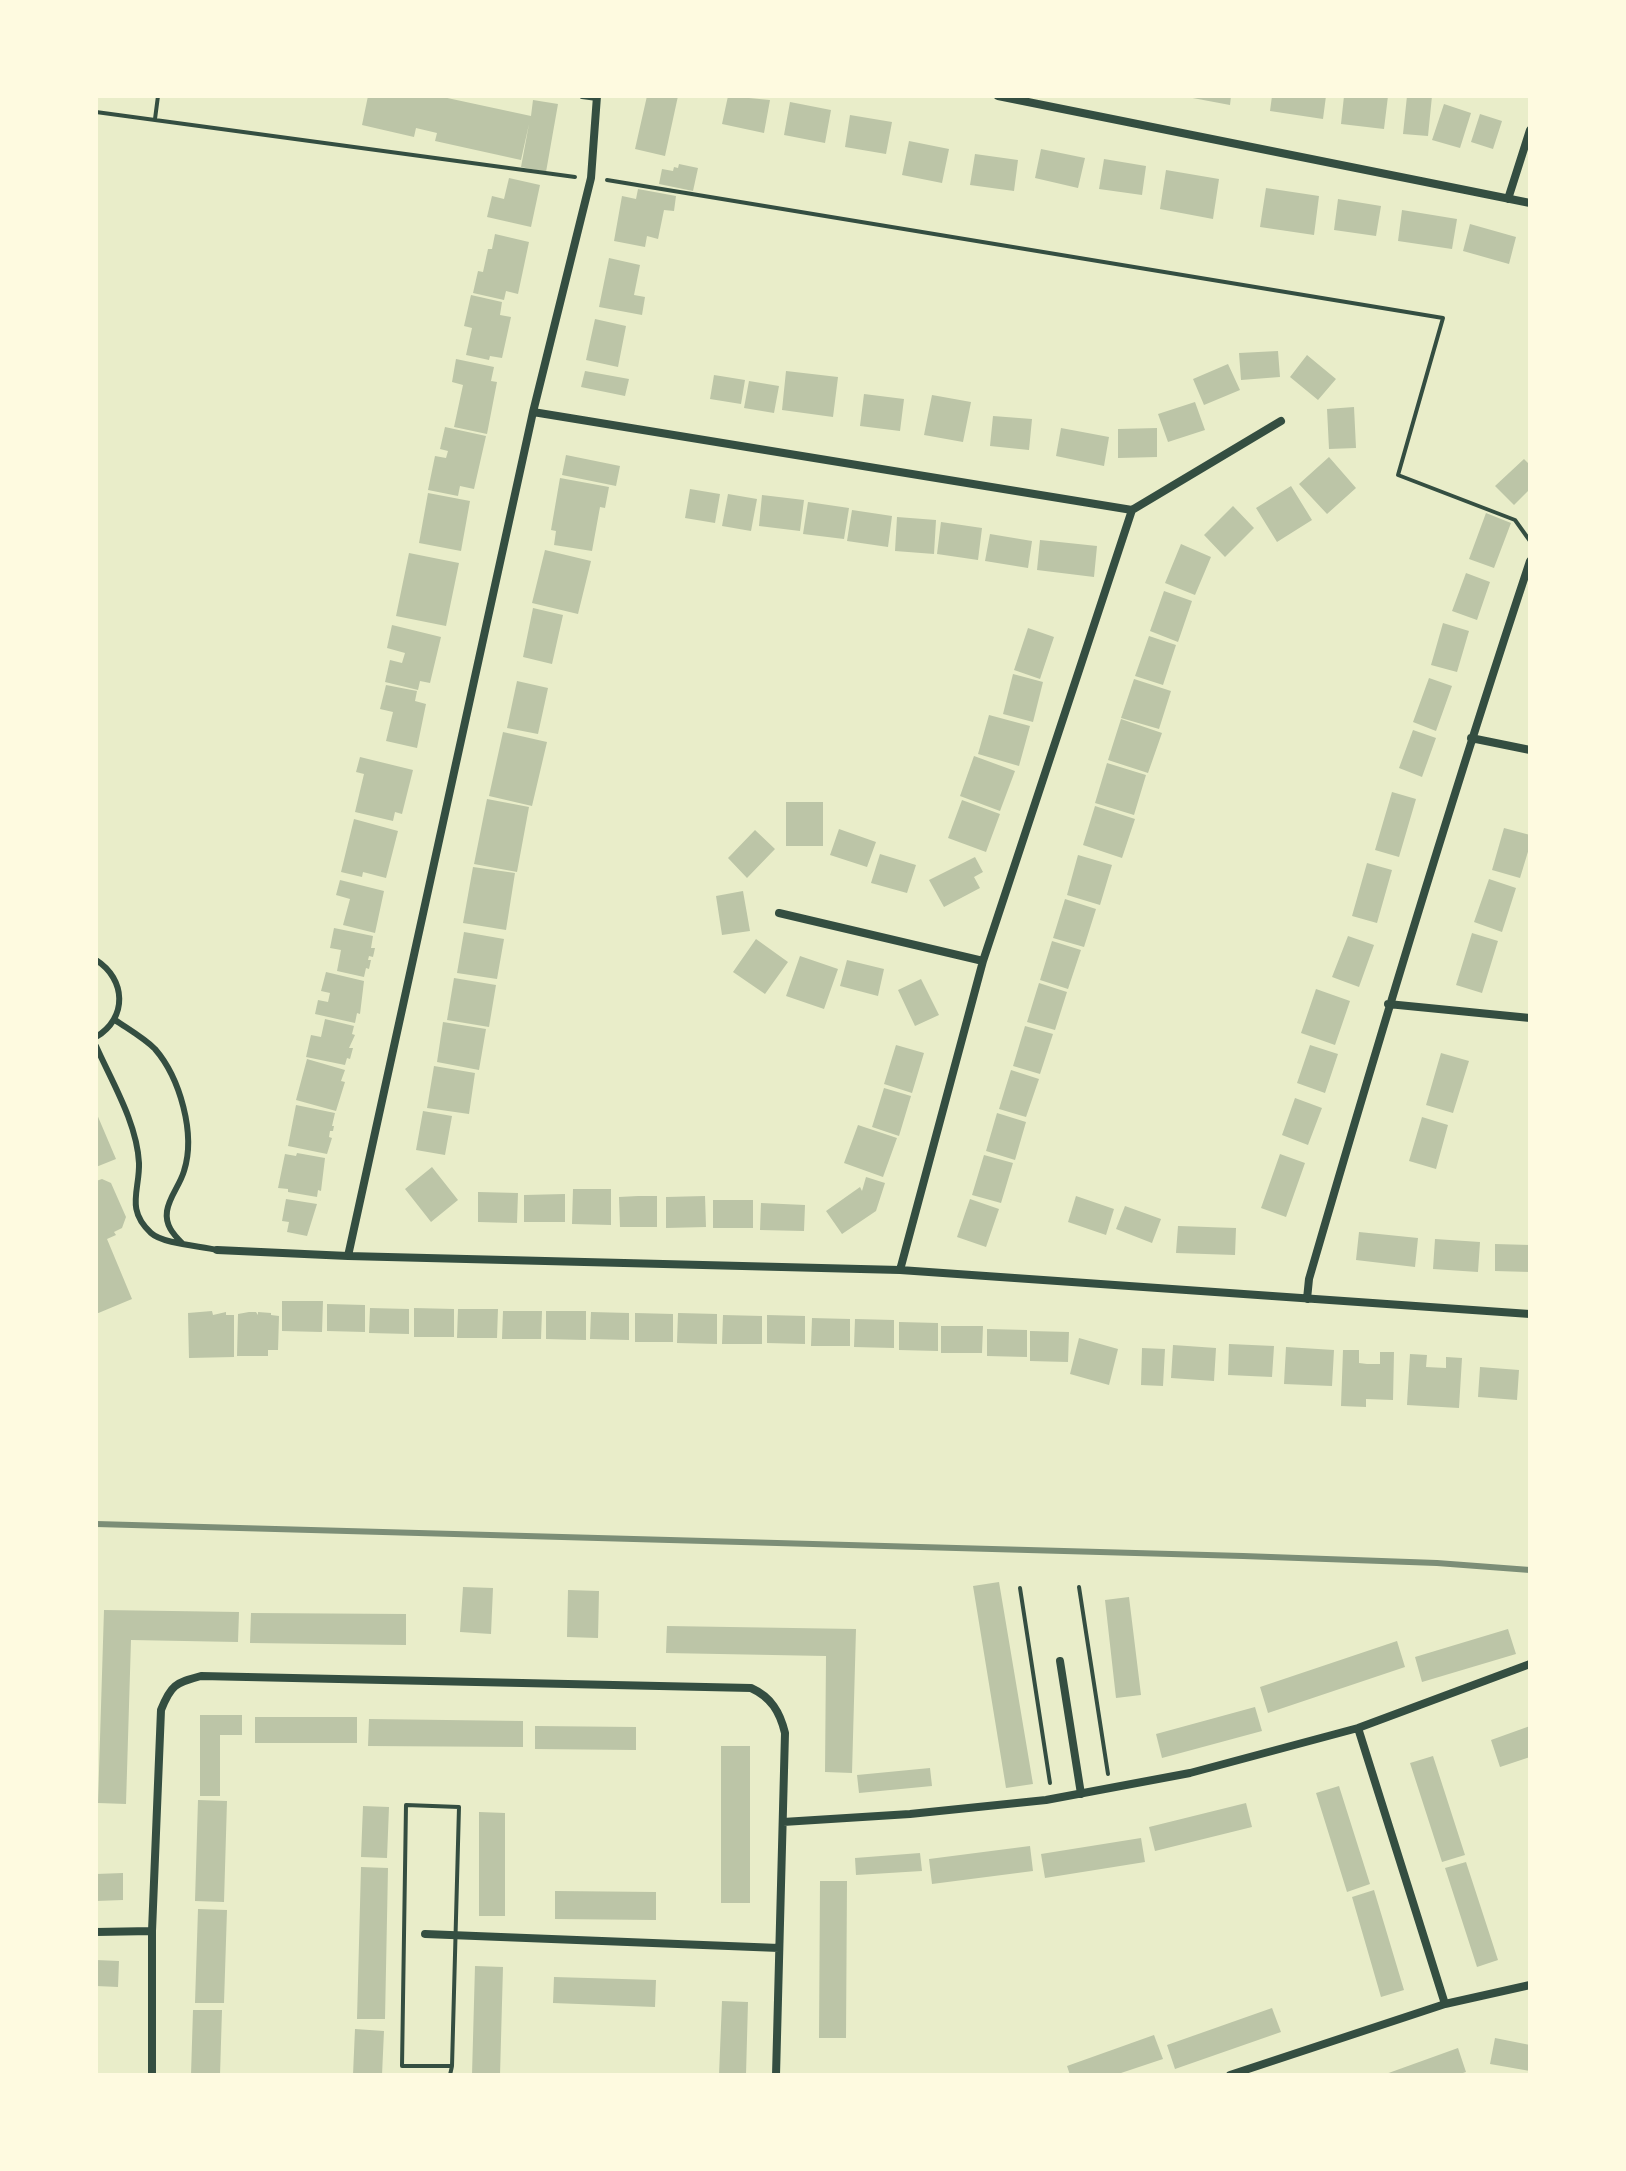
<!DOCTYPE html>
<html>
<head>
<meta charset="utf-8">
<style>
  body { margin:0 }
  #map { position:relative; width:1626px; height:2171px; overflow:hidden; background:#e9edc9; font-family:Montserrat,sans-serif }
  canvas { display:block }
  .frame { position:absolute; inset:0; border:98px solid #fefae0; pointer-events:none }
</style>
</head>
<body>
<div id="map">
<canvas width="1626" height="2171"></canvas>
<div class="frame"></div>
</div>
<script>
const g = document.querySelector('canvas').getContext('2d');
g.lineJoin = 'round';
function fillPath(path, color) {
  g.fillStyle = color;
  g.fill(path, 'evenodd');
}
function trace(path, color, width, dash) {
  g.strokeStyle = color;
  g.lineWidth = width;
  g.lineCap = dash ? 'butt' : 'round';
  g.setLineDash(dash || []);
  g.stroke(path);
}
const building = new Path2D(`
  M368 96H438L531 116 533 100 558 104 546 172 521 167 529 124 521 160 435 141 437 133 416 128 414 137 362 125Z
  M647 96H678L665 156 635 149Z
  M728 96 770 100 764 133 722 124Z
  M1182 96H1231L1230 105Z
  M1272 96H1326L1323 119 1270 111Z
  M1344 96H1388L1384 129 1341 124Z
  M1407 96H1432L1428 136 1403 134Z
  M790 102 831 110 825 143 784 135Z
  M1444 104 1471 113 1460 148 1432 140Z
  M1480 114 1502 121 1493 149 1471 142Z
  M850 115 892 122 886 154 845 147Z
  M909 141 949 149 942 183 902 175Z
  M1041 149 1085 158 1078 188 1035 178Z
  M975 154 1018 160 1014 191 970 185Z
  M1104 159 1146 166 1142 195 1099 189Z
  M679 164 698 168 693 191 659 184 662 169 673 171 674 167 678 168Z
  M1166 170 1219 179 1213 219 1160 209Z
  M509 178 540 185 531 227 487 217 492 196 504 199Z
  M1266 188 1319 196 1314 235 1260 227Z
  M638 189 676 196 674 211 664 210 658 239 647 236 645 247 614 241 622 196 636 199Z
  M1338 199 1381 206 1376 236 1334 230Z
  M1402 210 1457 219 1452 249 1398 241Z
  M1470 224 1516 237 1509 264 1463 251Z
  M495 234 529 242 518 294 506 291 504 300 473 293 478 271 483 272 488 249H492Z
  M609 258 640 265 634 295 645 297 642 315 599 307Z
  M471 295 502 302 500 315 511 317 502 358 490 356 489 360 466 355 472 328 464 326Z
  M595 319 626 326 618 367 586 360Z
  M1278 351 1280 377 1241 380 1239 353Z
  M1307 355 1336 379 1318 400 1290 377Z
  M456 359 494 367 491 381 497 382 487 434 454 427 463 385 452 382Z
  M1228 364 1240 390 1204 405 1193 379Z
  M585 371 629 379 625 396 581 387Z
  M786 371 838 377 833 417 782 410Z
  M714 375 745 380 741 404 710 399Z
  M749 381 779 386 774 413 744 408Z
  M864 394 904 399 900 431 860 426Z
  M932 395 971 402 963 442 924 435Z
  M1195 402 1205 430 1168 442 1158 414Z
  M1354 407 1356 448 1329 449 1327 409Z
  M993 416 1032 419 1029 450 990 446Z
  M445 427 486 436 474 489 460 486 458 496 428 490 435 456 446 458 448 451 440 449Z
  M1061 428 1109 437 1104 466 1056 456Z
  M1157 428V457L1118 458V429Z
  M566 455 620 466 616 486 562 475Z
  M1329 457 1356 488 1327 514 1299 484Z
  M1524 459 1530 465V489L1514 505 1495 486Z
  M560 478 609 487 605 508 600 507 592 551 554 545 556 531 551 530Z
  M1291 486 1312 520 1277 542 1256 508Z
  M690 489 720 494 715 523 685 518Z
  M428 493 470 501 461 551 419 543Z
  M728 494 757 499 751 531 722 526Z
  M762 495 804 500 800 531 759 526Z
  M808 502 849 508 844 539 803 534Z
  M1233 506 1254 528 1225 557 1204 535Z
  M852 510 892 516 888 547 847 541Z
  M1486 513 1511 523 1494 568 1469 559Z
  M897 517 936 520 934 554 895 551Z
  M941 522 982 528 978 560 937 554Z
  M990 534 1032 541 1028 568 985 561Z
  M1040 540 1097 546 1094 577 1037 570Z
  M1181 544 1211 557 1195 595 1165 583Z
  M545 550 591 561 578 614 532 603Z
  M409 553 459 563 446 626 396 616Z
  M1466 573 1490 582 1477 620 1452 611Z
  M1164 591 1192 601 1178 642 1150 631Z
  M533 608 563 615 552 664 523 657Z
  M1443 623 1469 631 1457 672 1431 665Z
  M392 625 441 637 430 683 420 681 418 690 385 682 390 660 402 663 405 653 387 648Z
  M1028 628 1054 637 1040 679 1014 670Z
  M1149 636 1176 645 1163 685 1135 676Z
  M1013 674 1043 682 1033 722 1003 714Z
  M1429 678 1452 686 1436 731 1413 722Z
  M1134 679 1171 691 1159 729 1121 718Z
  M517 681 548 688 538 734 507 728Z
  M386 685 417 691 415 701 426 704 417 748 386 741 393 712 380 709Z
  M989 715 1030 726 1019 766 978 754Z
  M1121 719 1162 733 1148 773 1108 760Z
  M1413 730 1436 738 1422 777 1399 768Z
  M503 732 547 742 532 806 489 796Z
  M974 756 1015 771 1000 811 960 796Z
  M360 757 413 770 402 814 395 812 393 821 355 812 364 774 356 772Z
  M1107 763 1146 775 1134 815 1095 803Z
  M1392 792 1416 799 1399 857 1375 850Z
  M487 799 529 807 517 872 474 864Z
  M962 800 1000 814 986 852 948 838Z
  M786 802H823V846H786Z
  M1095 806 1135 819 1122 858 1083 845Z
  M354 819 398 831 386 878 363 872 362 877 341 872Z
  M1504 828 1530 835V845L1520 878 1492 870Z
  M839 829 876 842 867 867 830 855Z
  M755 830 775 849 747 878 728 858Z
  M880 854 916 865 907 893 871 883Z
  M1078 855 1112 865 1100 905 1067 895Z
  M975 857 983 872 974 877 980 888 944 907 929 880Z
  M1367 863 1392 870 1377 923 1352 916Z
  M473 867 515 873 506 930 463 923Z
  M1489 879 1516 888 1502 932 1474 922Z
  M340 880 384 891 375 933 343 925 350 899 336 895Z
  M743 891 750 931 722 935 716 896Z
  M1065 899 1096 909 1084 947 1053 938Z
  M334 928 373 936 371 948H375L373 957 369 956 368 960H371L369 969 366 968 364 977 337 971 341 950 330 948Z
  M464 932 504 939 497 979 457 973Z
  M1472 933 1498 941 1482 993 1456 985Z
  M1348 936 1374 945 1359 987 1332 977Z
  M756 939 788 962 765 994 733 972Z
  M1052 941 1081 950 1068 989 1040 980Z
  M800 956 838 969 824 1009 786 996Z
  M847 960 884 969 878 996 840 986Z
  M326 972 364 981 360 1014 357 1013 355 1023 315 1014 318 1000 328 1002 330 993 321 991Z
  M454 978 496 985 489 1027 447 1020Z
  M921 979 939 1015 915 1026 898 990Z
  M1039 983 1067 992 1055 1030 1027 1022Z
  M1316 989 1350 1001 1335 1045 1301 1033Z
  M325 1019 354 1026 352 1034 355 1035 349 1048H353L350 1059 347 1058 345 1065 306 1057 311 1035 321 1037Z
  M443 1022 486 1029 479 1070 437 1062Z
  M1025 1026 1053 1034 1040 1074 1013 1066Z
  M896 1045 924 1053 912 1093 884 1084Z
  M1310 1045 1338 1054 1325 1093 1297 1083Z
  M1441 1053 1469 1061 1453 1113 1426 1105Z
  M307 1059 345 1070 341 1081 345 1082 336 1111 296 1100Z
  M434 1066 475 1073 469 1114 427 1108Z
  M1011 1070 1039 1079 1026 1117 999 1109Z
  M884 1088 911 1096 899 1136 872 1127Z
  M1295 1098 1322 1108 1308 1145 1282 1135Z
  M296 1105 335 1113 332 1126H334L333 1131H330L329 1137 332 1138 327 1154 288 1146Z
  M423 1111 452 1116 445 1155 416 1150Z
  M96 1112 116 1159 96 1167Z
  M997 1113 1026 1122 1015 1160 986 1151Z
  M1422 1117 1448 1125 1436 1169 1409 1161Z
  M858 1125 897 1138 883 1177 844 1163Z
  M297 1153 325 1158 321 1191 318 1190 317 1197 288 1192V1189L278 1188 285 1154 296 1156Z
  M1280 1154 1305 1163 1286 1217 1261 1208Z
  M984 1155 1013 1163 1001 1203 972 1195Z
  M432 1167 458 1200 431 1222 405 1189Z
  M866 1177 885 1183 876 1211 842 1234 826 1211 860 1187 862 1191Z
  M102 1179 111 1183 126 1217 122 1228 114 1232 116 1235 107 1239 132 1299 96 1314V1181Z
  M573 1189H611V1225L572 1224Z
  M478 1192 518 1193 517 1223 478 1222Z
  M565 1194V1222H524V1195Z
  M638 1196H657V1227H620L619 1197Z
  M705 1196 706 1227 666 1228V1197Z
  M1076 1196 1114 1209 1106 1235 1068 1222Z
  M286 1199 317 1204 307 1236 287 1232 289 1222 282 1221Z
  M970 1199 999 1209 986 1247 957 1237Z
  M713 1200H753V1228H713Z
  M761 1203 805 1205 804 1231 760 1230Z
  M1125 1206 1161 1219 1152 1243 1116 1229Z
  M1178 1226 1236 1228 1235 1255 1176 1253Z
  M1359 1232 1418 1238 1415 1267 1356 1260Z
  M1435 1239 1480 1242 1478 1272 1433 1269Z
  M1495 1244 1530 1245V1272L1495 1271Z
  M282 1301H323L322 1332 282 1331Z
  M327 1304 365 1305V1332L327 1331Z
  M370 1308 409 1309V1334L369 1333Z
  M414 1308 454 1309V1337H414Z
  M458 1309H498L497 1338H457Z
  M212 1311 213 1315 226 1312V1315H234V1357L189 1358 188 1313Z
  M503 1311H542L541 1339H502Z
  M546 1311H586V1340L546 1339Z
  M249 1312H256L258 1315V1312L271 1313V1315L279 1316 278 1350H268V1356H237L238 1314Z
  M591 1312 629 1313V1340L590 1339Z
  M635 1313 673 1314V1342H635Z
  M678 1313 717 1314V1344L677 1343Z
  M723 1315 762 1316V1344H722Z
  M767 1315 805 1316V1344L767 1343Z
  M812 1318 850 1319V1346H811Z
  M855 1319 894 1320V1348L854 1347Z
  M899 1322 938 1323V1351L899 1350Z
  M941 1326H983L982 1353H941Z
  M987 1329 1027 1330V1357L987 1356Z
  M1030 1331 1069 1332 1068 1362 1030 1361Z
  M1079 1338 1118 1349 1109 1385 1070 1374Z
  M1229 1344 1274 1346 1272 1377 1228 1375Z
  M1173 1345 1216 1348 1214 1381 1171 1378Z
  M1286 1347 1334 1350 1332 1386 1284 1384Z
  M1142 1348 1165 1349 1163 1386 1141 1385Z
  M1343 1350H1359V1363L1367 1364H1380V1352H1394L1393 1400 1366 1399V1407L1341 1406Z
  M1410 1354 1427 1355 1426 1367 1446 1368V1357L1462 1358 1459 1408 1407 1405Z
  M1480 1367 1519 1370 1517 1400 1478 1397Z
  M999 1582 1033 1784 1006 1788 973 1586Z
  M463 1587 493 1588 491 1634 460 1632Z
  M568 1590 599 1591 598 1638 567 1637Z
  M1129 1597 1141 1695 1116 1698 1105 1600Z
  M104 1610 239 1612 238 1642 131 1640 126 1804 98 1803Z
  M251 1613 406 1614V1645L250 1643Z
  M667 1626 856 1629 852 1773 825 1772 826 1656 666 1653Z
  M1508 1629 1516 1654 1422 1682 1415 1657Z
  M1397 1641 1405 1667 1268 1713 1260 1687Z
  M1255 1707 1262 1731 1162 1758 1156 1734Z
  M200 1715H242V1735H220V1796H200Z
  M255 1717H357V1743H255Z
  M369 1719 523 1721V1747L368 1746Z
  M535 1726 636 1727V1750L535 1749Z
  M1530 1726V1757L1500 1767 1491 1740Z
  M721 1746H750V1903H721Z
  M1433 1756 1465 1855 1442 1862 1410 1763Z
  M930 1768 932 1786 859 1793 857 1775Z
  M1339 1786 1370 1884 1347 1892 1316 1793Z
  M198 1800 227 1801 224 1902 195 1901Z
  M1246 1803 1252 1827 1155 1851 1149 1827Z
  M363 1806 389 1807 387 1858 361 1857Z
  M479 1812 505 1813V1916H479Z
  M1141 1838 1145 1862 1045 1878 1041 1854Z
  M1030 1846 1033 1871 932 1884 929 1859Z
  M920 1853 922 1871 856 1875 855 1858Z
  M1466 1862 1498 1960 1477 1967 1445 1868Z
  M361 1867 388 1868 385 2019H357Z
  M123 1873V1900L96 1901V1874Z
  M820 1881H847L846 2038H819Z
  M1374 1890 1404 1990 1381 1997 1352 1897Z
  M555 1891 656 1892V1920L555 1919Z
  M198 1909 227 1910 224 2003H195Z
  M96 1960 119 1961 118 1987 96 1986Z
  M475 1966 503 1967 500 2075H472Z
  M554 1977 656 1980 655 2007 553 2003Z
  M722 2001 748 2002 746 2075H719Z
  M1272 2008 1281 2032 1175 2069 1167 2045Z
  M193 2010H222L220 2075H191Z
  M355 2029 384 2031 382 2075H353Z
  M1154 2035 1163 2059 1115 2075H1070L1067 2066Z
  M1495 2038 1530 2045V2071L1490 2064Z
  M1458 2048 1466 2072 1457 2075H1383Z`);
const path = new Path2D(`
  M96 112 575 177
  M155 119 158 96
  M607 180 1443 318 1398 475 1515 520 1530 541
  M1079 1587 1108 1774
  M1020 1588 1050 1783
  M406 1805 459 1807 452 2066H402Z
  M450 2075 452 2066`);
const service = new Path2D(`
  M582 96 597 98
  M96 960C126 979 128 1018 96 1037
  M115 1020C128 1029 144 1038 155 1049 180 1078 196 1134 184 1171 180 1185 169 1197 167 1211 165 1225 173 1234 182 1243
  M96 1046C112 1082 137 1123 139 1163 140 1190 125 1209 151 1233 163 1244 201 1246 217 1250`);
const minor = new Path2D(`
  M998 96 1530 203
  M1508 199 1530 130
  M533 412 1132 510
  M1132 510 1281 421
  M1471 738 1530 750
  M779 913 983 961
  M1388 1004 1530 1018
  M217 1250 348 1256 900 1270 1530 1314
  M348 1256 533 412 591 178 597 96
  M900 1270 983 961 1132 510
  M1307 1299 1309 1279C1379 1038 1451 799 1530 561
  M1060 1661 1081 1794
  M1358 1728 1445 2004
  M783 1822 910 1814 1046 1800 1190 1773 1358 1728 1530 1664
  M96 1932 152 1931
  M425 1934 779 1948
  M152 2075V1931L161 1710C171 1685 175 1683 201 1676L751 1688C771 1697 780 1712 785 1733L776 2075
  M1230 2075 1445 2004 1530 1985`);
const rail = new Path2D(`
  M96 1524 1243 1556 1437 1563 1530 1570`);
fillPath(building, '#bcc5a7');
trace(path, '#344e41', 4);
trace(service, '#344e41', 6);
trace(minor, '#344e41', 8);
trace(rail, '#7c8e77', 6);
</script>
</body>
</html>
